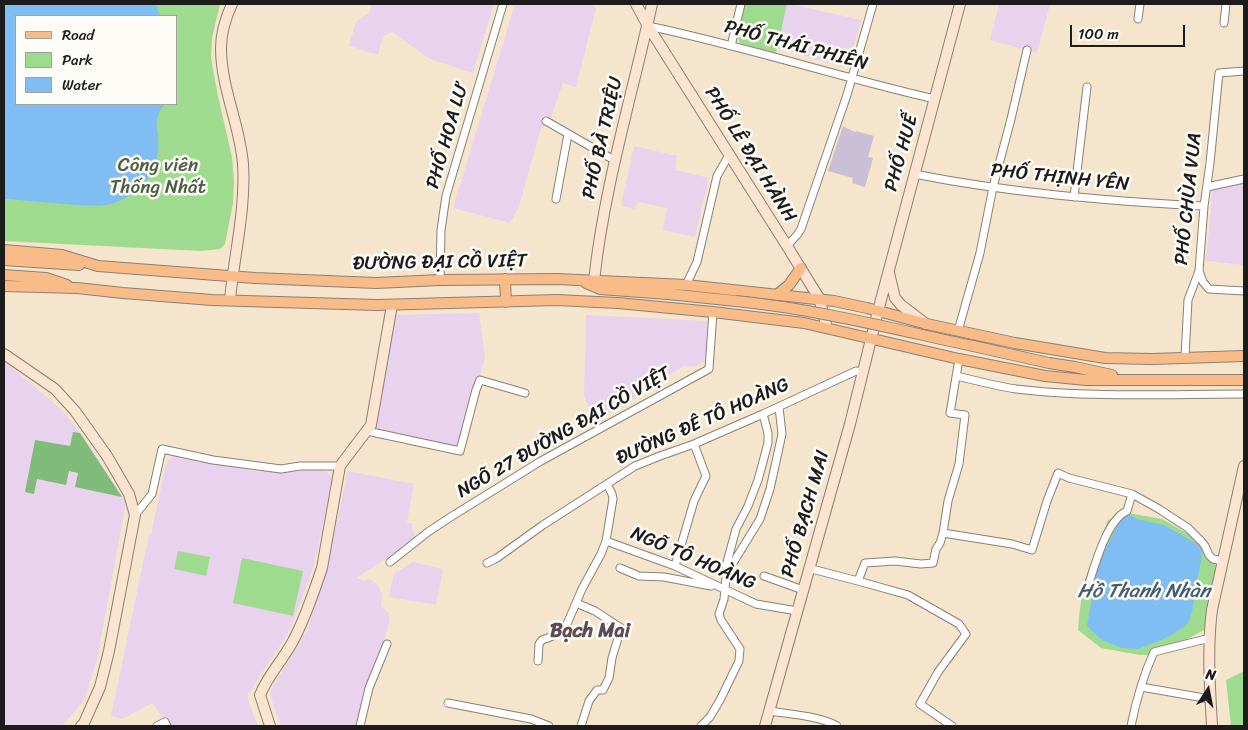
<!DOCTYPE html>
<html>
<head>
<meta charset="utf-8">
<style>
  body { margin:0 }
  #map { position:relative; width:1248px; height:730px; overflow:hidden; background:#f6e5cd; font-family:Sriracha,sans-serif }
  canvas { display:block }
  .frame { position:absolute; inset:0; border:5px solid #1c1c1c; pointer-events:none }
  .legend { position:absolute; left:15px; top:15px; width:162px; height:90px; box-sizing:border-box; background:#fdfcf7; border:1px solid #a3a29f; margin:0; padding:6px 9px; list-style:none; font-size:15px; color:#1c1c1c }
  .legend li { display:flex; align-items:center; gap:10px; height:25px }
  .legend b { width:25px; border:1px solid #a3a29f }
  .north { position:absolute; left:1183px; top:665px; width:50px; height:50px; -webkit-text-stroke:4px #fdfcf7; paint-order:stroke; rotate:11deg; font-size:14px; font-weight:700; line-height:20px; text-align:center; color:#1c1c1c }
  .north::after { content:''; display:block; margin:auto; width:18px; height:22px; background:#1c1c1c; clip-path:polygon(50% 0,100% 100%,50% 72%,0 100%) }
  .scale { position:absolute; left:1070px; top:25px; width:115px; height:22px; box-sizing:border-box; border:2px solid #1c1c1c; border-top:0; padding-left:6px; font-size:15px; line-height:18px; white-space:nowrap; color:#1c1c1c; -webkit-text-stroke:4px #fdfcf7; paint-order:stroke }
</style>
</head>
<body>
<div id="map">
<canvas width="1248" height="730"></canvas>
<div class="frame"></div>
<ul class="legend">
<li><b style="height:6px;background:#f9bc89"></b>Road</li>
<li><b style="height:14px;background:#9fdb8e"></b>Park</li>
<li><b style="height:14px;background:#80bdf3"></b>Water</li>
</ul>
<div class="north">N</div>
<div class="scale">100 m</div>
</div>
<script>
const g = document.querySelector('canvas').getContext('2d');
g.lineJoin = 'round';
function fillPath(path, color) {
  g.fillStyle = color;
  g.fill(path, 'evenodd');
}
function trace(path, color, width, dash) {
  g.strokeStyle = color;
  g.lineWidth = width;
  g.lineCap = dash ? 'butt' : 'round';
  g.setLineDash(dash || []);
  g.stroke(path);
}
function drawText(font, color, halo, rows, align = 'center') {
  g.font = font + ' Sriracha,sans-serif';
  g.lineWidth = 5;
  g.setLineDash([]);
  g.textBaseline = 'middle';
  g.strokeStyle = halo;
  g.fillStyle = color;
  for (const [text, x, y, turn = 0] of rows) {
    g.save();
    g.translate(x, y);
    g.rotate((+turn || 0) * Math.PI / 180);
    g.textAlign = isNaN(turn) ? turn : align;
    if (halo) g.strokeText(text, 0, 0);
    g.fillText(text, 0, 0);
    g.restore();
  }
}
const built = new Path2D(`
  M372 4H494L473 73 428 58 393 32 383 36 378 55 349 46 356 22 369 13Z
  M515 4H590L596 8 576 87 563 83 550 120 541 128 519 206 510 223 453 208Z
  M787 4H791L861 20 849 64 843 67 777 48Z
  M999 4H1050L1037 53 990 40Z
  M634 146 677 156 675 170 709 178 695 237 663 230 667 208 637 202 635 209 621 206Z
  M1244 181V265L1206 261 1213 187Z
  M479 313 485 357 460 451 367 431 391 315Z
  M586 315 708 321 707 360 694 367 684 366 638 394 630 402 595 421 584 396Z
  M4 361 62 410 89 445 126 503 97 659 86 696 83 702 62 726H4Z
  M174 455H177L259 472 263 470 280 473 300 469 323 470 327 472 331 476V482L319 544 312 572 291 627 282 643 248 694V699L255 719 259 726H168L153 703 122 719 111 716 149 535H151L165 468 169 460Z
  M348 471 414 484 407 522 413 524 412 528 415 536 414 540 356 578 366 581 368 578 378 585 382 595 381 606 389 613V623L385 638 364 690 356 726H281L272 701 270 692 308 629 326 572Z
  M413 562 443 569 436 605 389 597 394 574Z`);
const industrial = new Path2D(`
  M843 126 855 132 856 131 874 136 868 157 873 158 865 187 852 183 853 178 828 171Z`);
const green = new Path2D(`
  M4 4H220L212 38 211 58 218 96 232 157 234 181 233 203 225 244 220 249 202 251 181 250 4 241ZM16 16H176V104H16Z
  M745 4H787L776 53 742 44 739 42 738 36Z
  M1123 512 1162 519 1197 539 1212 553 1217 571 1204 630 1158 655H1140L1101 648 1078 630 1079 618 1083 585 1108 520Z
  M178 551 210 557 206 576 174 569Z
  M242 558 303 571 293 616 233 603Z
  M1244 671V726H1231L1226 680Z`);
const forest = new Path2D(`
  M73 432 80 433 122 497 75 487 78 473 69 471 66 485 37 479 34 494 25 492 35 440 70 446Z`);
const water = new Path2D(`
  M4 4H156L160 16H16V104H165C163 107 160 109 159 113 155 121 157 127 158 135 159 142 158 151 157 158 151 181 136 195 114 203 99 208 80 205 64 204 45 202 26 201 7 199L4 200Z
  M1128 514 1137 519 1164 525 1197 544 1201 548 1202 556 1198 576 1192 612 1189 621 1184 627 1166 638 1138 649 1122 648 1102 640 1087 626 1098 564 1121 519Z`);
const street = new Path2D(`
  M1138 19 1140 4
  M1224 23 1226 4
  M648 26C744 46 839 77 935 99
  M731 46 741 4
  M546 121 614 160
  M914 174C1010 193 1107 201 1204 206
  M1207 187 1244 179
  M1074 197 1087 87
  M556 199 568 134
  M787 246 797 235 801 229 847 95 873 4
  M1199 271 1203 282 1209 289 1244 291
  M440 280 441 230 446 196 503 4
  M686 285 697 262 717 176 729 155
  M958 331 980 253 993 187 1011 119 1027 50
  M1185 357 1188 300 1199 271 1204 206 1210 163 1219 73 1244 71
  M957 376C977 381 996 386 1016 389 1092 398 1169 394 1244 394
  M367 431 460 451 476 390 480 380 525 393
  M135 515 152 494 162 449 213 460 281 469 300 466H340
  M943 533 1012 544 1032 550 1047 501 1058 473 1069 478 1132 494 1159 509 1188 528 1202 542 1205 546 1209 555 1213 559 1223 561
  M606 541 675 566 756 604 797 611
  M390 562 428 532 449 518 541 461 709 369 713 312
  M487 563 497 558 543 525 635 466 660 456 694 444 763 414 856 371 863 372
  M675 566 694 501 706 476 694 444
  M726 566 736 529 748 506 758 480 764 458 768 443V433L763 414
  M620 568 639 576 664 577 711 586
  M808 568 858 581 908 595 959 624 966 634 938 672 920 704 952 726
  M764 576 803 590
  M1090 580C1096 561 1108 519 1127 511L1132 494
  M858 581 865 563 895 561 921 564 933 563 936 549 940 543 943 533 948 501 959 464 965 415 950 413 959 359
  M576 603 595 611 621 628 612 658 609 678 603 690H597L589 701 581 726
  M538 661 539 644 542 640C549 638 555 636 560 630L564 631 582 589 601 554 606 541 613 499 612 494 607 484
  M1141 687 1210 699
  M448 703 531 719 549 726
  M769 711C788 714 821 716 837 726
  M157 726 165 722 167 726
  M360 726 369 688 387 644
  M701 726 710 717 720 700 739 661 740 649 721 620 719 614 724 599 726 577 730 568 760 519 770 489 782 434 779 407
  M1131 726C1136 701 1143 676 1154 652L1210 638`);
const secondary = new Path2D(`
  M636 4 648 26 787 246 819 298 827 328
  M889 273 895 298 901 305 926 324
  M594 281C604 187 632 96 652 4
  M230 300C234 255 246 209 243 164 240 125 221 88 221 48 221 33 226 17 232 4
  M4 354 55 389 75 411 107 456 129 494 135 515 109 651 100 687 84 723 81 726
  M270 726 260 695C268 675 283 660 293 641 305 619 314 592 322 568L340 466 371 425 392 305
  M765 726 850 424 878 311 960 4
  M1212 726C1210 688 1207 648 1212 610L1244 466`);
const primary = new Path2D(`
  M4 250 62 255 98 266 255 278 376 283 440 280 557 279 686 285 834 301 867 308 927 324 1015 343 1105 358 1152 359 1244 356
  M4 260 79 265
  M4 275 46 278 67 285
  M505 279 506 302
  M586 283 600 289 668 294 736 301
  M4 286 77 288 123 293 212 300 377 305 557 300 618 303 713 312 804 323 959 359 1045 376 1086 380H1244
  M778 294 789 285 801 268
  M973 346 1049 363 1075 367 1112 375`);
const primaryBridge = new Path2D(`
  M736 301C816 309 894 329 973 346`);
const streetNames = [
  ["PHỐ THÁI PHIÊN",796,46,15],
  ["PHỐ HOA LƯ",448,136,-74],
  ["PHỐ BÀ TRIỆU",603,138,-77],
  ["PHỐ HUẾ",902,153,-74],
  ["PHỐ LÊ ĐẠI HÀNH",750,155,58],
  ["PHỐ THỊNH YÊN",1060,178,6],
  ["PHỐ CHÙA VUA",1189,199,-84],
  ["ĐƯỜNG ĐẠI CỒ VIỆT",440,263,-1],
  ["ĐƯỜNG ĐÊ TÔ HOÀNG",703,422,-24],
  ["NGÕ 27 ĐƯỜNG ĐẠI CỒ VIỆT",564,433,-30],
  ["PHỐ BẠCH MAI",806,514,-74],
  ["NGÕ TÔ HOÀNG",693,559,23]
];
const parkNames = [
  ["Công viên",158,166],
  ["Thống Nhất",158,188]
];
const waterNames = [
  ["Hồ Thanh Nhàn",1144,592]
];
const neighbourhoodNames = [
  ["Bạch Mai",590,632]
];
fillPath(built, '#e8d2ee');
fillPath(industrial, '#c9bfd7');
fillPath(green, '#9fdb8e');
fillPath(forest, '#7fbb79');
fillPath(water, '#80bdf3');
trace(street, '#898074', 9);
trace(secondary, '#898074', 12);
trace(primary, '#898074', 12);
trace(street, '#fff', 7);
trace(secondary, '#fde4d0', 10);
trace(primary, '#f9bc89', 10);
trace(primaryBridge, '#898074', 12, []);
trace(primaryBridge, '#f9bc89', 10);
drawText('19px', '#1c1c1c', '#fdfcf7', streetNames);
drawText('19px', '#4a5f44', '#fdfcf7', parkNames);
drawText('italic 20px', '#445c72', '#fdfcf7', waterNames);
drawText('bold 20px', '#5d4c53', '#fdfcf7', neighbourhoodNames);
</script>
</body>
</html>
